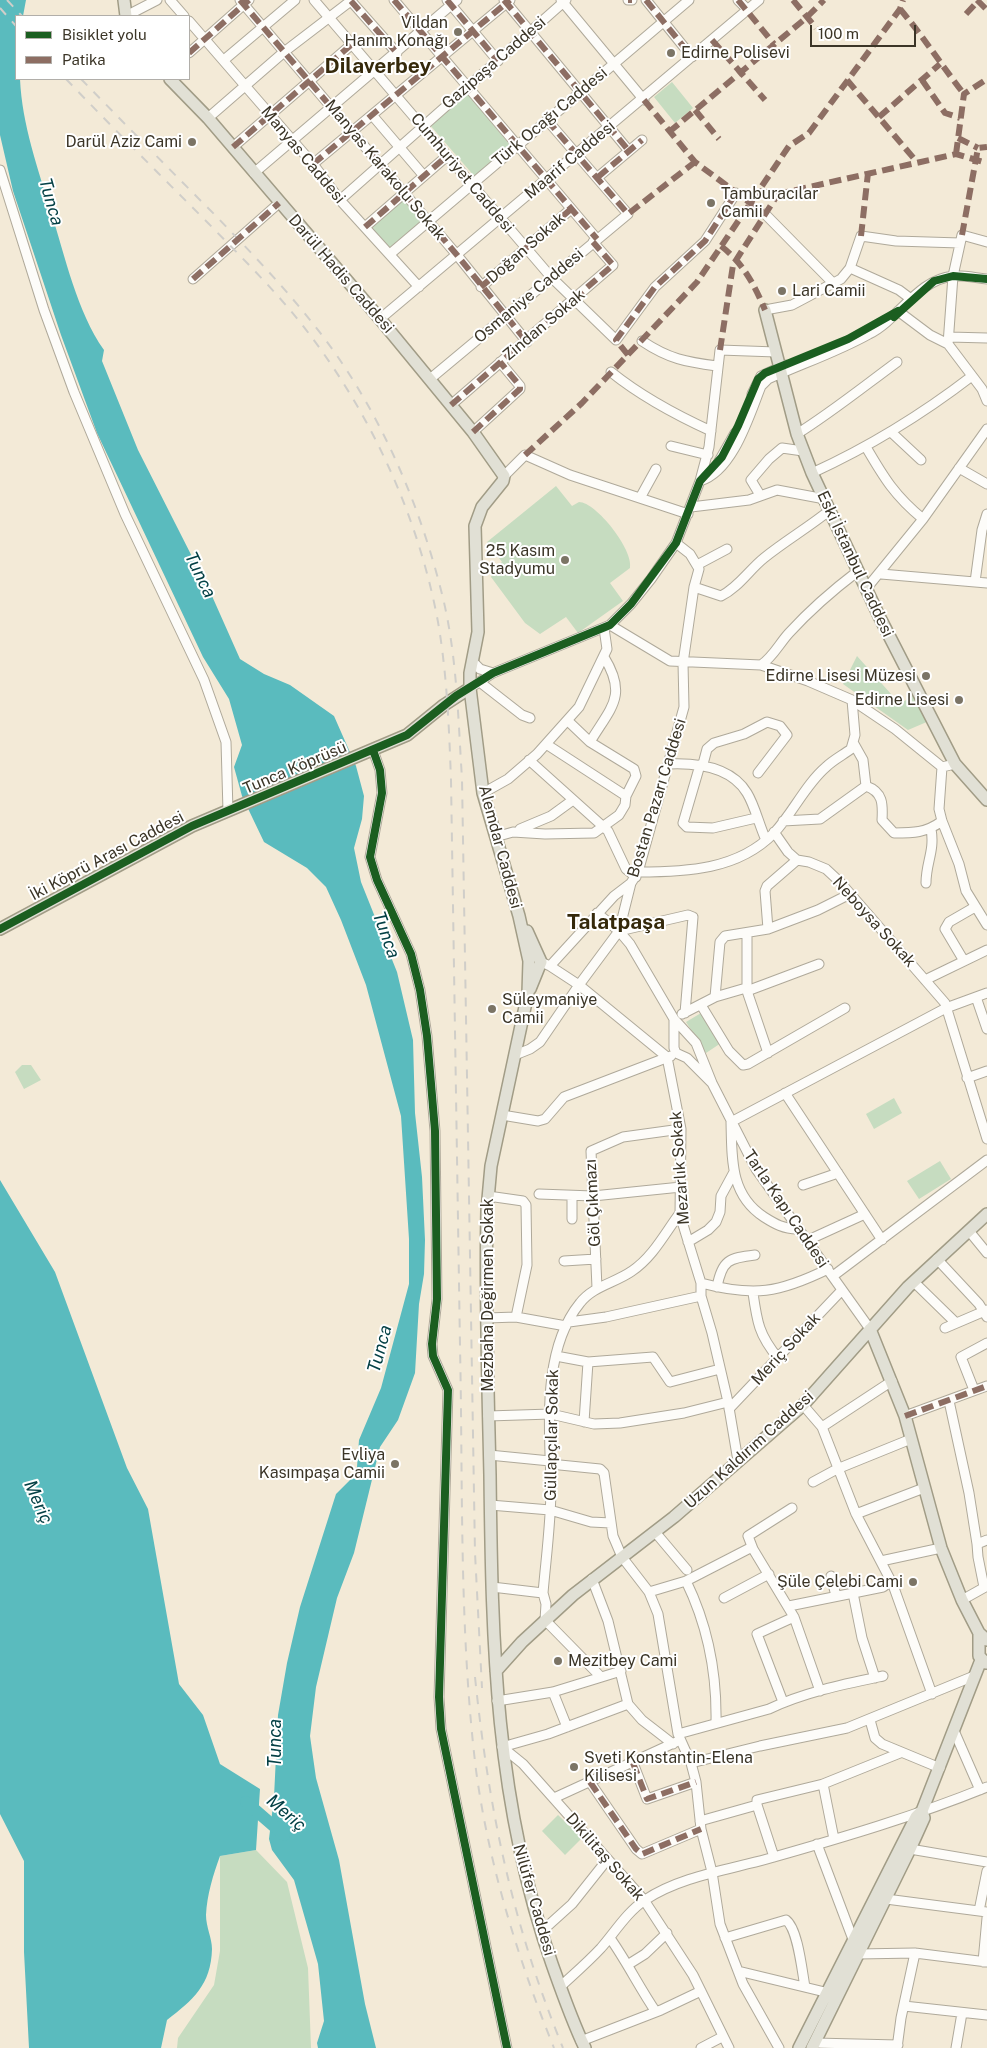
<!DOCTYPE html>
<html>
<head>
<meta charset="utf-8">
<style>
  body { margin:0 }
  #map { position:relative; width:987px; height:2048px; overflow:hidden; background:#f3ead7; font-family:"Public Sans",sans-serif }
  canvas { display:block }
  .legend { position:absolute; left:15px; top:15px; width:175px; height:65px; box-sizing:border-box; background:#fff; border:1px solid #b1aea9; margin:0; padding:6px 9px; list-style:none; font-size:15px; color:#3b3527 }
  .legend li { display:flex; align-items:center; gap:10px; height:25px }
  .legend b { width:25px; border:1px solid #b1aea9 }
  .scale { position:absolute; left:810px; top:25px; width:106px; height:22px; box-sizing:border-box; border:2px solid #3b3527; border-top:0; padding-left:6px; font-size:15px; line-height:18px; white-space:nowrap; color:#3b3527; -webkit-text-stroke:4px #fff; paint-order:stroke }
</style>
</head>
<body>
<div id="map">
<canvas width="987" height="2048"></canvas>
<ul class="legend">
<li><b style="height:6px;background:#1b5e20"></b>Bisiklet yolu</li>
<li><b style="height:6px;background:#8d6e63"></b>Patika</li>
</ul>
<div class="scale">100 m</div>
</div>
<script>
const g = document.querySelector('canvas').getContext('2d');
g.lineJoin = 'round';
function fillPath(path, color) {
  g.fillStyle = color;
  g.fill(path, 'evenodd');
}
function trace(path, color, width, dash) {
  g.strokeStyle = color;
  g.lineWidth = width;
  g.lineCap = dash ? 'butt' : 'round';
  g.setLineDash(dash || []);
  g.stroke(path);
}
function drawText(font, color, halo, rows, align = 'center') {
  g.font = font + ' "Public Sans",sans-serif';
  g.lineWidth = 4;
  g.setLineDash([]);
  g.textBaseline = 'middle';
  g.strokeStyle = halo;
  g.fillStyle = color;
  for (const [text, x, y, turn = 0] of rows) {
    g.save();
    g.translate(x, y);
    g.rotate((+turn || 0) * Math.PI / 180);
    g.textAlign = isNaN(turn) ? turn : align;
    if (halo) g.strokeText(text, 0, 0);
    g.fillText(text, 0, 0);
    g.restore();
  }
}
const green = new Path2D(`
  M672 82 693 108 675 123 654 97Z
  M467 93 510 145 475 177 429 124Z
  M403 197 425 222 390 253 368 227Z
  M556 486 572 506 579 502C596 502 634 550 630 568L610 583 623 601 578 633 566 617 540 634 525 623 491 577 493 570 502 562 487 542Z
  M857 656 900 704 915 694 929 721 908 730 843 684Z
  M701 1013 721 1043 706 1053 686 1022Z
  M22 1065H31L41 1080 24 1089 15 1072Z
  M894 1098 902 1113 874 1129 866 1114Z
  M940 1161 951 1179 919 1199 907 1181Z
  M558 1815 582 1838 565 1855 542 1831Z
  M256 1850 287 1882 308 1968 311 2048H177L178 2038 214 1985 220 1951V1856Z`);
const water = new Path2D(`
  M0 0H26L23 16H16V79H20C22 125 38 168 51 212 65 256 77 312 104 350L102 361 138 450 212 596 240 659 264 674 290 685 334 716 356 766 364 796 362 819 354 848 361 882 397 972 413 1040 415 1113 422 1177 425 1240 424 1274 419 1304 415 1373 398 1420 380 1447 354 1553 337 1598 316 1687 310 1736 316 1778 339 1860 365 2004 376 2048H318L317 2043 324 2021 318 1964 294 1880 272 1850 269 1839 274 1797 278 1715 287 1663 300 1607 336 1494 350 1480 357 1467 359 1440 381 1388 409 1284V1239L401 1116 366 985 341 920 326 887 307 868 264 842 242 796 234 767 242 745 229 699 203 657 97 433 61 335 13 191 0 135Z
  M0 1180 55 1272 127 1468 148 1509 179 1684 203 1715 220 1764 260 1789 256 1850 220 1856C213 1875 207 1895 206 1915 206 1927 212 1938 212 1949 211 1985 193 2000 167 2020L161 2048H29L24 1952V1861L0 1814Z`);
const river = new Path2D(`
  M246 1802 284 1835`);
const minor = new Path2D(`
  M170 0 184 16
  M240 0 457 255 527 342
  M314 0 551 277 616 340 655 287 705 241 736 193
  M394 0 597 239
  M447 0 498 61
  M504 0 629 151
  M561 0 644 100
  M628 0H632
  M646 0 692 57
  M738 0 748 10
  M351 1 397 53
  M126 16 157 0
  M189 21 313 164 340 200 419 287
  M189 53 249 0
  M224 60 295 0
  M372 115 424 176
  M208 118 284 52 352 0
  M233 147 351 45
  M313 164 510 0
  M0 170 44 310 74 392 125 514 204 680 226 742 228 811
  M254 173 457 0
  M598 177 642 140
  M340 200 566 0
  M765 214 833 283
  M365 227 447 156
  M390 254 689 0
  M850 268 899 290 911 299
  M193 279 279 203
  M481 287 571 209
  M765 310 792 305 841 279 850 268 861 236 896 241 960 243
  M898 311 930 335 948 344 982 389 987 401
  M380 319 759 0
  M949 337 987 338
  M642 341C669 359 686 362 717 366
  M948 344 953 276 962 235 987 242
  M611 372C642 397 676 415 711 431
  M430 379 628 214 547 120
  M752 394 761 376 785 365
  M451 405 613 265 593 242
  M473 432 520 389V386L500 362
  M891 432 921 460
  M797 434C832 412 863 387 897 362
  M671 446 708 455
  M866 447C884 478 895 496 923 519
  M718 463 735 433
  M959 468 987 484
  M812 473C871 446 920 416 972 376
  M504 476 525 455 570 475 688 514
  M700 481C733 471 749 416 761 386L768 379C801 364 837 352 869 334 899 319 917 280 953 276 964 275 976 278 987 279
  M760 495 751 480 769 459 782 448 803 451
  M640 498 656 469
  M691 507 749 500 777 490 825 499
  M697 565 727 549
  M881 574 987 583
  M975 582 982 530 987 514
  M694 587 721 596C738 588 749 570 764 558 785 541 809 527 830 510
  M866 589 923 519 987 429
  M610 625 670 661 761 665 808 681 852 700 895 729 942 767 955 764
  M472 661 480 669 493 673
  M761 665C773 657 779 644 789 633 810 610 833 590 858 571
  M481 683 522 715 530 718
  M470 688 493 673 610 625 631 604 651 579 676 543 700 481 709 447 720 350 776 352
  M590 742C611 707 628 696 604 657
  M546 744 626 796
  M854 744 863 760 866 786
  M373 750 380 770 382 793 370 857 377 880 411 954 420 990 427 1036 435 1131 437 1299 432 1344 433 1356 448 1390 439 1697 441 1729 507 2048
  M529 760 608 831 626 869 636 877
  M670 764C697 763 731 767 747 793 755 806 759 825 766 840
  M703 764 707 749 714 743 744 734 767 722 780 726 787 735 758 773
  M700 765 683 823 687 827 713 828 756 818
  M942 767 939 809 942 821 959 864 966 891 987 925
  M866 786C883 792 883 804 882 820L894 833C913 833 926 833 942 821
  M483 793 508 779 537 754 579 707 607 649 604 628
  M783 821 820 819 866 786
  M520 829 551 816 573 800
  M774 832 788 852 797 860 809 862 826 869 840 882 945 1003 987 1139
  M495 837 513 832 545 834 594 833 619 815 625 805 626 796 636 776 634 769 590 742 568 721
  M638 872C686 872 738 870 774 833 793 813 805 785 826 767 833 760 843 755 851 749L855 735 852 700
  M926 883C926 862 935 851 931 829
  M597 913 619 931 630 944 674 1019V1048L676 1053 687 1058 712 1083
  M768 929 765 891 767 886 797 860
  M619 931 688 915 693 917 685 1013
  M747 933V991L768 1053
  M964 961 945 929 949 922 975 907
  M541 962 550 966 579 985 667 1057 681 1129 680 1215 701 1283V1296L712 1333 728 1402 738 1461
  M550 966 614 896 631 883
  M925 980 987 950
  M747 991 819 964
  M715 997 720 942 725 936 768 929 818 910 850 894
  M976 997 987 1029
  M701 1005 729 1051 743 1065 748 1064 845 1008
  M682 1014 715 997 746 988
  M674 1019 696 1043 712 1083 756 1169 870 1329
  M515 1055 530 1049 540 1042 579 985 619 931 631 883 638 872 684 707 683 663 694 587 699 569 690 554 676 543
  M967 1078 987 1071
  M785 1093 882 1240
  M502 1115 538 1121 545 1119 564 1097 671 1056
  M803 1185 838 1173
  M539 1194 593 1196 681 1187
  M488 1196 523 1201 526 1205 527 1265 516 1317
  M572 1196V1219
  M797 1229C784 1229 775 1224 764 1217 730 1195 732 1159 731 1122L946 1008 987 993
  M969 1231 987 1253
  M806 1241 865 1214
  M688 1242 708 1230 716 1222 720 1212 721 1196 734 1172
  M937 1259 979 1304 987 1317
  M564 1261 596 1259
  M833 1276 987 1160
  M914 1282 956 1323
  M701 1283C754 1297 779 1293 828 1269
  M717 1287C722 1260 729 1258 755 1255
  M597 1288 591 1151 623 1137 681 1129
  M753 1293C757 1322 759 1335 778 1358
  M487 1318 516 1317 566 1326
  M569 1322 606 1317 701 1296
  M945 1328 987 1310
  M556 1356 588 1362 653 1357 670 1382 720 1369
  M974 1390 961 1357 987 1343
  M949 1401 969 1493 977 1544
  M803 1405 822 1427 856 1514 893 1585 932 1694
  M729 1409 842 1290
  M488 1416 551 1414 594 1424 620 1423 684 1413 728 1402
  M905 1416 987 1386
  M584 1422 588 1362
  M822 1427 892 1381
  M489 1455 550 1461
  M550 1464 600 1469 604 1473 613 1536 622 1557 649 1592 658 1614 678 1734 691 1763 696 1782 701 1829 712 1872 720 1924 743 1984 779 2048
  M813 1482 837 1469 911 1439
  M490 1505 550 1510 591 1522 611 1523
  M792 1508 748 1536 753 1549 794 1617 820 1691
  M856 1514 924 1488
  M655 1532 687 1570
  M881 1561 941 1548
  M831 1576 836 1596
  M592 1579 608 1621 628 1704 642 1720 673 1744
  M686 1581C708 1626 717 1673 716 1723
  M492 1587 543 1593
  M984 1587 978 1557 977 1544 987 1540
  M649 1592 686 1581 752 1547
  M853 1593 862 1638 875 1678
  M724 1598 769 1574
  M962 1600 987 1586
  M789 1606 883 1587 891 1581
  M600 1676 545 1620 546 1604 543 1593C546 1558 551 1522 551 1487 550 1428 541 1351 580 1303 593 1286 615 1283 632 1271 653 1257 665 1233 680 1213
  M553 1692 567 1727
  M497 1701 553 1692 621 1671
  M783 1702 757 1634 794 1617
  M870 1720 875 1738 882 1744 940 1768
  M955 1733 980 1790
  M678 1734 769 1709C805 1692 845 1684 883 1676
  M502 1747 523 1764 644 1900 693 1975 729 2048
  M502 1747 548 1734 628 1704
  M633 1763 647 1799 696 1782
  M691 1763 760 1746 847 1728 974 1676
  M590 1782 636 1849 642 1854 701 1829
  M554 1798 676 1742
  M757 1805V1800L823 1784
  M700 1821 757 1805 774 1857
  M834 1839 823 1784 900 1753
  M817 1844 854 1942
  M910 1849 987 1862
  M886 1899 987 1912
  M979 1911 987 1871
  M541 1932 572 1904 607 1860
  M610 1938C627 1962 639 1987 656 2012
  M725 1938 786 1920C798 1929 802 1971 805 1987
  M858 1954 915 1953 987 1962
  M983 1962 987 1918
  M629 1964 645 1954 667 1933
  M738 1971 829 1993
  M560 1987C574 1974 588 1962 601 1948 615 1932 627 1912 645 1900 679 1877 727 1870 767 1859 841 1838 916 1816 987 1787
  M904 2006 987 2015
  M581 2041 661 2010 701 1991
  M815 2043 898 2045
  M701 2048 722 2037
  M897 2048 901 2018 915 1953
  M956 2048 962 2013`);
const major = new Path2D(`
  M124 0 126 16
  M170 79 208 118 380 319 473 432 504 476 503 481 482 507 475 526 478 632 470 673V688L483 793 519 916 529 961 528 993 491 1166 487 1210C485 1299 488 1387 490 1475 492 1645 495 1802 552 1964 562 1992 572 2021 585 2048
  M765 310 797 434 812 473 879 616 955 764 987 800
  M0 929 192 826 407 735 444 705 470 688
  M527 931 541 962 530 989
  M870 1329 905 1416 941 1548 962 1600 979 1633 987 1640
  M979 1633V1656L986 1663
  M496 1671 522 1642 573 1595 674 1517 803 1405 908 1287 987 1214
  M799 2048 916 1817 922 1811 981 1660
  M812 2048 910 1849 924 1818 922 1811`);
const rail = new Path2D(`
  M7 0 22 16
  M0 8 16 26
  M66 79C113 128 161 176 209 224 244 260 280 295 310 335 373 418 419 519 438 622 447 674 449 727 451 780 454 968 457 1157 460 1346 463 1486 459 1630 476 1770 489 1866 518 1959 554 2048
  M81 79C125 124 170 170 215 215 265 267 315 319 353 380 394 446 423 518 442 594 457 654 458 717 462 779L475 1553 482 1688
  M475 1677C489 1811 512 1923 563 2048`);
const quiet = new Path2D(`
  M240 0 457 255 527 342
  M394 0 597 239
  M447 0 498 61
  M504 0 629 151
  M628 0H632
  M646 0 692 57
  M738 0 774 44
  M793 0 816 28
  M977 0 987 10
  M351 1 397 53
  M900 9C923 36 942 66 964 94
  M966 14 978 1
  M712 40 765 100
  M189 53 249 0
  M847 80 917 162
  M922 80 945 113 960 118
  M644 100 695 162 765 214
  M695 110 719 139
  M879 117 940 64
  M547 120 628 214 695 162
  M669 132 806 18 824 0
  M958 138 978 148
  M233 147 351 45
  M956 154 964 94 987 79
  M313 164 510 0
  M598 177 642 140
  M759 191 778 194 956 154 987 163
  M365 227 447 156
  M962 235 978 148 987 147
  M861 236 868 173
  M721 246C743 263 754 284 765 310
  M193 279 279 203
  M481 287 571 209
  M720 350 733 265 778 194
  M628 355 616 340 655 287 705 241 736 193
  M451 405 613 265 593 242
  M473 432 520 389V386L500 362
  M525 455 582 403 697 282 789 146 809 133 900 9 903 0
  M905 1416 987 1386
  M633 1763 647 1799 696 1782
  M590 1782 636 1849 642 1854 701 1829`);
const cycleway = new Path2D(`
  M894 317 934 281 953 276 987 279
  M373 750 380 770 382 793 370 857 377 880 411 954 420 990 427 1036 435 1131 437 1299 432 1344 433 1356 448 1390 439 1697 441 1729 507 2048
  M0 929 192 826 407 735 456 696 493 673 610 625 631 604 676 543 700 481 722 457 738 426 758 379 765 373 848 339 898 311`);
const markers = [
  [458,32,5,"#7b7465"],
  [671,53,5,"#7b7465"],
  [192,142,5,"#7b7465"],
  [711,203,5,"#7b7465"],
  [782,291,5,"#7b7465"],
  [565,560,5,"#7b7465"],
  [926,676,5,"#7b7465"],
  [959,700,5,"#7b7465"],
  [492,1009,5,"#7b7465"],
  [395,1464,5,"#7b7465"],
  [913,1582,5,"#7b7465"],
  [558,1661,5,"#7b7465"],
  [574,1767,5,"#7b7465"]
];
const poiNames = [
  ["Vildan",448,23],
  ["Hanım Konağı",448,41],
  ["Edirne Polisevi",681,53,"left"],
  ["Darül Aziz Cami",182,142],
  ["Tamburacılar",721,194,"left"],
  ["Camii",721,212,"left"],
  ["Lari Camii",792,291,"left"],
  ["25 Kasım",555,551],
  ["Stadyumu",555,569],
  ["Edirne Lisesi Müzesi",916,676],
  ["Edirne Lisesi",949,700],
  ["Süleymaniye",502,1000,"left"],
  ["Camii",502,1018,"left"],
  ["Evliya",385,1455],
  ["Kasımpaşa Camii",385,1473],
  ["Şüle Çelebi Cami",903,1582],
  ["Mezitbey Cami",568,1661,"left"],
  ["Sveti Konstantin-Elena",584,1758,"left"],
  ["Kilisesi",584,1776,"left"]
];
const streetNames = [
  ["Gazipaşa Caddesi",494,63,-41],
  ["Türk Ocağı Caddesi",550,117,-40],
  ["Manyas Caddesi",303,155,50],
  ["Maarif Caddesi",570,160,-40],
  ["Manyas Karakolu Sokak",385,170,50],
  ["Cumhuriyet Caddesi",462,173,50],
  ["Doğan Sokak",526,248,-41],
  ["Darül Hadis Caddesi",341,274,49],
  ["Osmaniye Caddesi",529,296,-40],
  ["Zindan Sokak",544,325,-40],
  ["Eski İstanbul Caddesi",855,564,65],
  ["Tunca Köprüsü",295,768,-23],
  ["Bostan Pazarı Caddesi",657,798,-73],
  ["Alemdar Caddesi",500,847,75],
  ["İki Köprü Arası Caddesi",107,856,-28],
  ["Neboysa Sokak",874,922,48],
  ["Mezarlık Sokak",680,1168,-94],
  ["Göl Çıkmazı",593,1203,-93],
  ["Tarla Kapı Caddesi",786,1209,56],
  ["Mezbaha Değirmen Sokak",488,1295,-90],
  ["Meriç Sokak",786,1349,-47],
  ["Güllapçılar Sokak",552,1435,-89],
  ["Uzun Kaldırım Caddesi",749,1450,-42],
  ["Dikilitaş Sokak",605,1857,49],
  ["Nilüfer Caddesi",534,1900,74]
];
const waterNames = [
  ["Tunca",51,202,74],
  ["Tunca",200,575,64],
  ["Tunca",386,935,70],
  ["Tunca",380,1349,-75],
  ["Meriç",38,1502,66],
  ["Tunca",275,1743,-90],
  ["Meriç",286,1813,41]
];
const districtNames = [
  ["Dilaverbey",378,67],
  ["Talatpaşa",616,923]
];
fillPath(green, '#c6dcc0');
fillPath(water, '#5abbbe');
trace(river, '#5abbbe', 12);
trace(minor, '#afa99a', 11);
trace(major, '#a19c86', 14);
trace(minor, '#fdfcf9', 9);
trace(major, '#e1e0d5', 11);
trace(rail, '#d0cec9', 2, [9, 9]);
trace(quiet, '#8d6e63', 6, [12, 6]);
trace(cycleway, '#1b5e20', 8);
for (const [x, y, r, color] of markers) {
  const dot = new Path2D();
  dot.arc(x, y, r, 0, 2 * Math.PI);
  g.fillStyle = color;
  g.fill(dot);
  trace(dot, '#fff', 2);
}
drawText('16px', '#3b3527', '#fff', poiNames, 'right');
drawText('16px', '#3b3527', '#fff', streetNames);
drawText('italic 18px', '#044045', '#fff', waterNames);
drawText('bold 21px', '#35290b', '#fff', districtNames);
</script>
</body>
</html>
